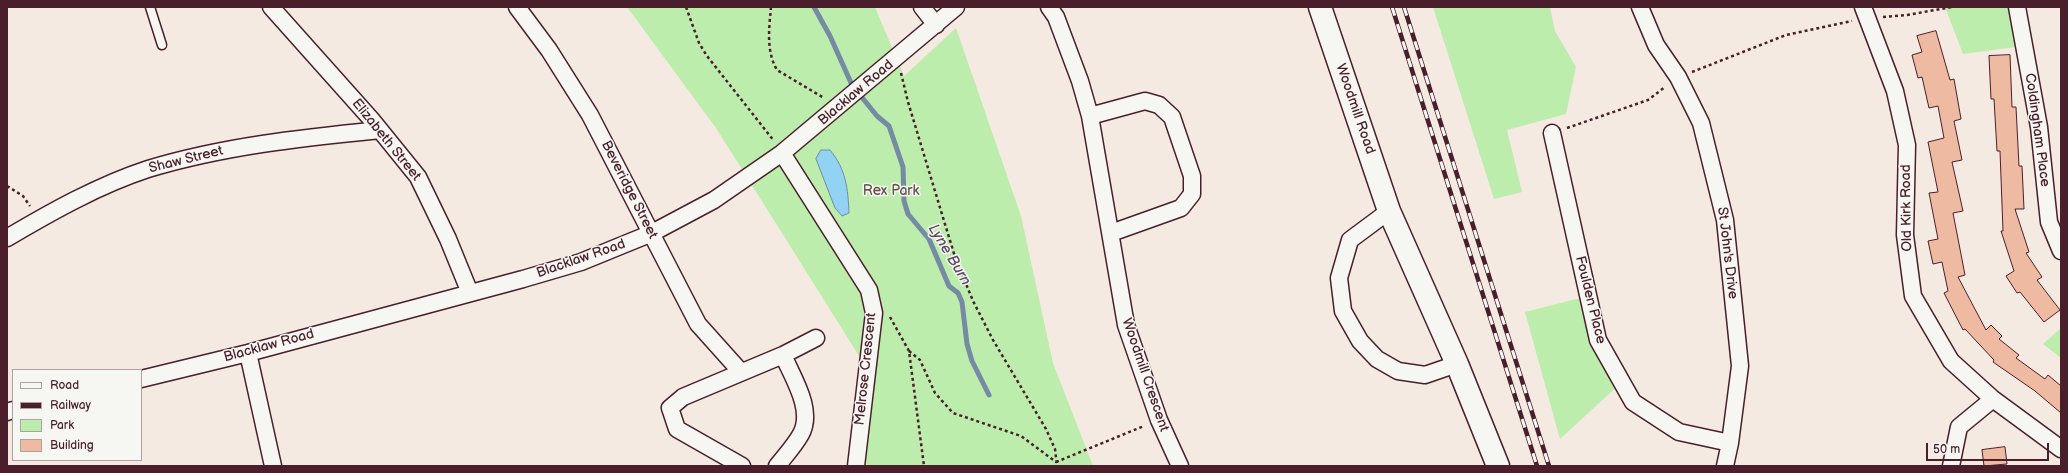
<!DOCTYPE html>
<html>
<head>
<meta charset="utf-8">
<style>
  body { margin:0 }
  #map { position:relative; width:2068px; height:473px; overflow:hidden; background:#f4eae2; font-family:"Balsamiq Sans",sans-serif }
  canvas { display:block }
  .frame { position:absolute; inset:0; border:8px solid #4a1f2b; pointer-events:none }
  .legend { position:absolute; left:12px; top:369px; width:130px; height:92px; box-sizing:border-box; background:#f6f6f2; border:1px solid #b1a0a2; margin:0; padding:5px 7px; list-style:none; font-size:12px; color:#4a1f2b }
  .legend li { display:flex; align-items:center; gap:8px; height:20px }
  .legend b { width:20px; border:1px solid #b1a0a2 }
  .scale { position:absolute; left:1926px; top:443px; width:123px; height:18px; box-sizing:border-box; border:2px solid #4a1f2b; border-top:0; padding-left:5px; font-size:12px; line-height:14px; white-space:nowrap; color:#4a1f2b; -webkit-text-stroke:3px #f6f6f2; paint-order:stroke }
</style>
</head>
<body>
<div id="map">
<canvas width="2068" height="473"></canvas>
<div class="frame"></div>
<ul class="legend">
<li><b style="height:5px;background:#f6f6f2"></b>Road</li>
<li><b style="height:5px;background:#4a1f2b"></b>Railway</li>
<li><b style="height:11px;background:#bcedac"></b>Park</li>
<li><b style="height:11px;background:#eebaa1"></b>Building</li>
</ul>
<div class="scale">50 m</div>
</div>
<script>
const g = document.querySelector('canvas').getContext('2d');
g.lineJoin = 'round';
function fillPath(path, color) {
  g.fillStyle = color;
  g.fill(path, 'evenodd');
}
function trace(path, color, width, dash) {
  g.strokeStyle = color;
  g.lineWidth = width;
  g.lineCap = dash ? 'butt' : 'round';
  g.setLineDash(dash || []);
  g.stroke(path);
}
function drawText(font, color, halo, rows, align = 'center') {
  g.font = font + ' "Balsamiq Sans",sans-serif';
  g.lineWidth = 3;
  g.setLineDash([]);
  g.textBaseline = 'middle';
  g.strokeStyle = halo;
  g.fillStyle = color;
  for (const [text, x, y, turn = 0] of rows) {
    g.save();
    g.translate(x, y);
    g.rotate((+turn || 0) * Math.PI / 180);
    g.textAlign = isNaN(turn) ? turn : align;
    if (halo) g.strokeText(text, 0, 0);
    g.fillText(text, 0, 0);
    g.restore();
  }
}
const green = new Path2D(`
  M627 7H875L904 76 956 28 1021 216 1053 363 1093 466H860L871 375 716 128Z
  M1433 7H1550L1555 31 1576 67 1566 114 1507 130 1522 192 1494 199Z
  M1945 7H2017L2024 46 1963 54Z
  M1588 296 1622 382 1560 439 1525 312Z
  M2061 328V358L2043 344Z`);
const water = new Path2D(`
  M821 150H830C846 169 848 189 849 213L842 216 835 208 816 159Z`);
const stream = new Path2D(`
  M814 7 830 36 852 85 877 116 889 126 903 167 904 201 908 214 929 239 949 286 958 293 962 302 967 344 972 361 989 395`);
const building = new Path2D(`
  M1936 31 1950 80 1954 79 1961 119 1954 121 1962 160 1952 162 1963 211 1953 213 1965 275 1958 277 1986 330 1991 325 2002 336 1999 339 2019 355 2016 358 2045 379 2048 375 2061 386V413L2035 391 1993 362 1994 360 1965 329 1963 330 1944 293 1948 291 1942 262 1933 264 1928 241 1938 239 1929 193 1938 192 1928 142 1944 138 1938 106 1929 108 1922 77 1918 78 1912 55 1922 52 1917 36Z
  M2010 55 2012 107H2016L2019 166H2022L2024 209H2015L2029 252 2026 253 2042 277 2037 280 2060 310 2044 322 2020 292 2017 293 2006 276 2014 271 2001 231H2003L2000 151H1997L1994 99H1991L1989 56Z
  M2005 447 2007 464 1984 466 1982 450Z`);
const path = new Path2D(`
  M686 7 699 43 707 56 774 141
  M771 7C769 29 766 51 777 70L824 98
  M1883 17 1907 15 1952 7
  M1692 72 1786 35 1852 21
  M901 73 908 102 955 257 973 301 993 340 1046 429 1055 449 1057 466
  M1567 128 1648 100 1665 87
  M7 186 23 196 30 206
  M890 317 909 351 924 466
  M909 351 920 360 935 393 953 413 1021 436 1056 462
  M1056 462 1144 426`);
const lane = new Path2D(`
  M150 7 162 45`);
const street = new Path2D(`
  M271 7 371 119 418 177 448 239 470 293
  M517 7 549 50 590 115 698 324 741 372
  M922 7 936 25
  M1049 7 1056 17 1080 81 1090 116 1126 325 1159 420 1180 466
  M1640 7 1656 45 1678 77 1701 123 1725 220 1740 366 1730 443 1725 466
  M1863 7 1895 91 1907 145 1905 235 1913 296 1951 361 1993 399 2061 449
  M2017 7 2039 127 2049 222 2061 251
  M1090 116 1145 101 1159 105 1172 117 1192 176V194L1181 208 1111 233
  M1552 133 1598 340 1633 402 1679 432 1730 443
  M782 153 869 290 874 313 856 466
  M1389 211 1350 240 1339 278 1343 311 1360 341 1377 359 1398 371 1425 375 1457 364
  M7 238C51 212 99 185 148 169 224 146 301 138 380 130
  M248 353 273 466
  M141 379 248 353 523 279 581 262 652 233 714 200 782 153 956 7
  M7 412 13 410
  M742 466 677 429 670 408 683 397 783 355 816 338
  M777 466C785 456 795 445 801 434 814 410 793 378 783 355
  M1951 466 1959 427 1993 399`);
const secondary = new Path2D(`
  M1320 7 1389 211 1457 364 1498 466`);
const rail = new Path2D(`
  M1392 7 1537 466
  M1404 7 1549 466`);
const streetNames = [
  ["Blacklaw Road",856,93,-40],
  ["Woodmill Road",1355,109,71],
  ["Coldingham Place",2037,130,82],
  ["Elizabeth Street",386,140,51],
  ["Shaw Street",186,160,-14],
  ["Beveridge Street",629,190,63],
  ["Old Kirk Road",1907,208,-91],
  ["St John's Drive",1727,253,83],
  ["Blacklaw Road",581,259,-19],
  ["Foulden Place",1590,300,76],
  ["Blacklaw Road",269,346,-15],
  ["Melrose Crescent",866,369,-84],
  ["Woodmill Crescent",1145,375,71]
];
const parkNames = [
  ["Rex Park",891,191]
];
const waterNames = [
  ["Lyne Burn",949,255,59]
];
fillPath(green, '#bcedac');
fillPath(water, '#92d3f4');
trace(water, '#758ba4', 1);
trace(stream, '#758ba4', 5);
fillPath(building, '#eebaa1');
trace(building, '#4a1f2b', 1);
trace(lane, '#4a1f2b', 11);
trace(street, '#4a1f2b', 19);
trace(secondary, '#4a1f2b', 25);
trace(path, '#4a1f2b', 2.5, [3, 3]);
trace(lane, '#f6f6f2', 8);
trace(street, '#f6f6f2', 16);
trace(secondary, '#f6f6f2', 22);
trace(rail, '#4a1f2b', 4.5);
trace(rail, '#f6f6f2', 3, [9]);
drawText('14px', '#4a1f2b', '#f6f6f2', streetNames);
drawText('14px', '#66524b', '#f6f6f2', parkNames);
drawText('italic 15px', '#5c4c5d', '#f6f6f2', waterNames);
</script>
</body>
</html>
